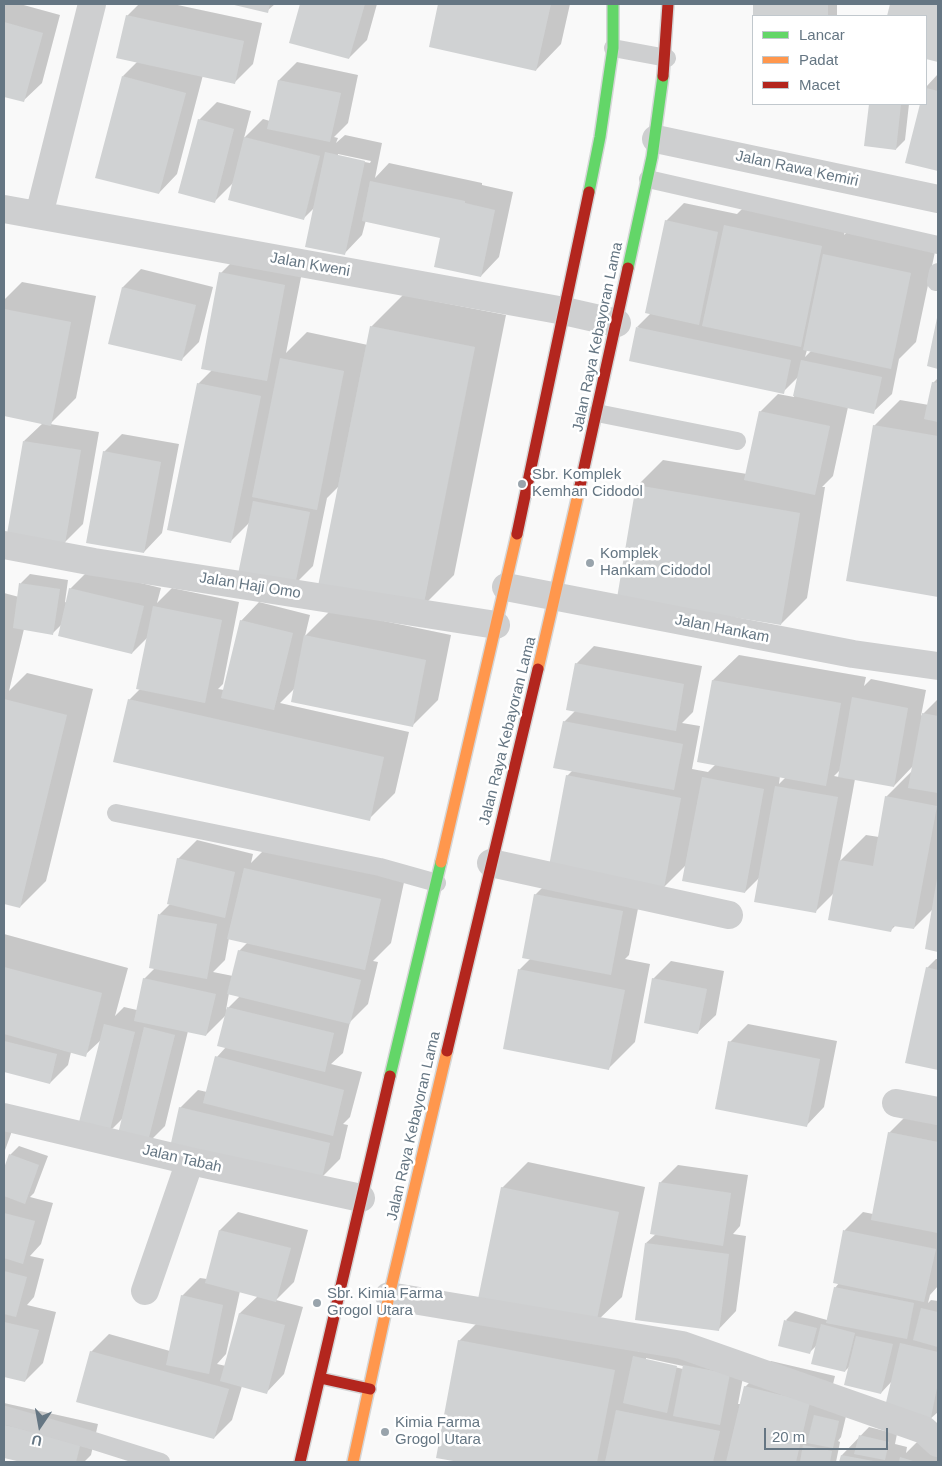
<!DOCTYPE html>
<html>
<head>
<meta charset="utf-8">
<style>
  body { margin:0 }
  #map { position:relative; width:942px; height:1466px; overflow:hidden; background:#f9f9f9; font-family:Arial,sans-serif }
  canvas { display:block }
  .frame { position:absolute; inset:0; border:5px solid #657683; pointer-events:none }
  .legend { position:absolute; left:752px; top:15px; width:175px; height:90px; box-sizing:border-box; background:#fff; border:1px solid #c1c8cd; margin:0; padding:6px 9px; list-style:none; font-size:15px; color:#657683 }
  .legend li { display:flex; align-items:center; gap:10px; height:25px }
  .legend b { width:25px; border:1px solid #c1c8cd }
  .north { position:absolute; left:15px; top:1401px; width:50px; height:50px; -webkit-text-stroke:4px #fff; paint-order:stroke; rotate:192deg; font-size:14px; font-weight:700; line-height:20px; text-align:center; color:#657683 }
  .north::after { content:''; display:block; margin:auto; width:18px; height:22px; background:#657683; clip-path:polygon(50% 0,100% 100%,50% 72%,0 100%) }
  .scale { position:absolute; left:764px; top:1428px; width:124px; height:22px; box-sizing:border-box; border:2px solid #657683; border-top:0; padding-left:6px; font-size:15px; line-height:18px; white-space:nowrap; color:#657683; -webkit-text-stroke:4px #fff; paint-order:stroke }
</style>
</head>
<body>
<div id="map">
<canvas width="942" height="1466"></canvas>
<div class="frame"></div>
<ul class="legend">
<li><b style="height:6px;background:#63d668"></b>Lancar</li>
<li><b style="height:6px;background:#ff974d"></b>Padat</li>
<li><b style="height:6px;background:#b3261e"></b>Macet</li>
</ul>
<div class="north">U</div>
<div class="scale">20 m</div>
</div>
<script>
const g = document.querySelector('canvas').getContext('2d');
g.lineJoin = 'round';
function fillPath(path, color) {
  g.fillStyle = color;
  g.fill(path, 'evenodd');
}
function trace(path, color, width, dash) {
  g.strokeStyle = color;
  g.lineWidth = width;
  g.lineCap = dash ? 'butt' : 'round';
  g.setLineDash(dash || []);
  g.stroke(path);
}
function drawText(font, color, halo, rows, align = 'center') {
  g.font = font + ' Arial,sans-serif';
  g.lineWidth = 5;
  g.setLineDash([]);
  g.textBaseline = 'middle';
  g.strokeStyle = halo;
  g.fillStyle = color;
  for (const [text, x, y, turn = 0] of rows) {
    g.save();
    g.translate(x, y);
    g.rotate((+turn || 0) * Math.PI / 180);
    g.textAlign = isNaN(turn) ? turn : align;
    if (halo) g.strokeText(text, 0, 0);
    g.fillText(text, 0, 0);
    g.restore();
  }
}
const shadow = new Path2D(`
  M4 4H20L60 15 42 83 23 101 4 96Z
  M139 4H173L262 23 253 64 235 82 203 75 177 174 159 193 123 76 138 61 127 16Z
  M232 4H275L267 11Z
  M301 4H377L367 40 349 58 291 42Z
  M439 4H570L561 44 536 70 430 46Z
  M754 4H837V16H754Z
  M891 4H938V60L926 58V16H889Z
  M297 62 358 75 348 123 334 137 338 138 336 143 345 135 382 143 375 178 389 163 482 183V185L513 192 499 257 481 276 442 237 366 220 362 235 344 254 315 207 304 218 234 182 214 202 199 120 217 102 251 111 244 138 263 119 270 121 279 80ZM338 154 371 161 370 163 338 157Z
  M938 74V170L907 162 921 104H926V87Z
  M871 104H909L905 140 896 149 866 145Z
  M751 200 847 221 844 235 850 229 936 247 916 342 899 359 892 394 873 412 848 407 833 476 822 487H825L807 598 781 624 637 486 663 460 747 474 760 412 778 394 794 397 798 377 783 392 637 327 651 313 666 221 684 203 737 214ZM807 350 811 351 805 357Z
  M239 255 303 267 286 353 307 332 368 345 371 327 403 295 506 315 454 575 422 607 339 486 327 498 313 566 295 584 250 522 231 541 198 384 212 370 221 273Z
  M141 269 213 287 199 342 181 360 109 343 123 287Z
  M22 282 96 296 76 398 50 424 99 432 83 524 65 542 24 441 43 423 4 415V300Z
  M938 378V596L847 580 874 426 900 400 929 405 933 383Z
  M122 434 179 444 162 533 144 552 104 452Z
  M89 570 161 588 157 603 172 588 239 602 223 684 218 689 224 690 241 621 259 602 310 615 305 636 331 610 451 635 438 700 412 726 295 688 280 703 409 732 395 793 369 819 129 700 140 689 148 637 132 653 62 624 53 633 24 629 9 691 27 673 93 689 46 881 20 907 4 903V593L19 597 21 583 30 574 68 580 65 602 67 603 70 589Z
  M594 646 702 666 693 712 682 723 700 726 692 769 708 772 716 764 713 680 739 655 866 677 864 686 871 679 926 690 921 716 938 699V950L926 948 933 909 914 928 896 925 891 930 834 893 816 911 760 877 745 892 687 864 664 887 567 776 573 770 564 722 575 711 576 664ZM913 766 912 771 886 797 879 837 866 835 840 861 855 779 894 786ZM840 770 839 777 834 776ZM780 776 786 777 779 784Z
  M197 840 253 854 251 863 271 843 406 873 391 943 373 961 378 962 368 1004 350 1022 343 1053 331 1064 362 1072 350 1117 343 1124 348 1125 340 1159 322 1177 180 1108 198 1090 207 1092 217 1057 226 1047V1015L206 1035 188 1031 165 1126 147 1144 123 1118 108 1133 102 1039 85 1055 71 1052 68 1065 50 1083 4 1071V934L128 968 115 1016 124 1007 137 1010 144 979 155 968 160 914 171 903 178 859ZM229 938 248 942 239 951 233 976 213 972 225 960ZM229 993 240 996 226 1010Z
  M554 876 641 893 629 955 625 959 650 964 635 1042 609 1068 519 970 531 958 535 895Z
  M936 959H938V1069L907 1062 927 968Z
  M671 961 724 971 716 1015 697 1033 653 979Z
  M748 1024 837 1041 824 1107 806 1126 730 1042Z
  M921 1101 938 1104V1286L930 1295 928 1303 931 1300 938 1301V1412L929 1420 893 1380 881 1393 850 1366 845 1371 816 1346 810 1352 786 1320 795 1311 827 1320 829 1317 835 1288 839 1283 845 1230 863 1212 873 1214 889 1133Z
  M4 1128 12 1131 4 1153Z
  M19 1146 48 1156 34 1193 30 1197 53 1203 41 1244 30 1256 44 1259 34 1297 27 1305 56 1312 43 1363 25 1381 4 1376V1172L10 1155Z
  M528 1162 645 1187 622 1297 596 1322 502 1188Z
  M678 1165 748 1175 740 1226 733 1234 746 1236 736 1311 718 1330 646 1243 656 1234 660 1183Z
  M238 1212 308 1230 294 1282 276 1300 303 1307 284 1374 266 1393 242 1386 232 1420 214 1438 91 1352 109 1334 170 1351 182 1296 200 1278 207 1279 220 1230ZM240 1291 258 1296 240 1313 226 1366 217 1364 226 1354Z
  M485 1315 640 1345 638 1352 652 1338 747 1356 738 1404H741L745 1387 771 1361 835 1376 827 1408 847 1412 841 1437 838 1441 840 1442 836 1462H455L457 1461 459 1341ZM646 1358 683 1366V1369L646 1360Z
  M4 1403 98 1424 91 1455 84 1462H21L22 1461 4 1457Z
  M869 1427 897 1434 895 1444 907 1447 906 1453 919 1440 938 1445V1462H841L842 1455Z`);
const building = new Path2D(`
  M230 4H270L268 13Z
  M300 4H365L349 59 289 43Z
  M438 4H551L536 71 429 47Z
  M753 4H828V16H753Z
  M890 4H938V62L926 59V16H887Z
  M126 15 244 41 235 84 116 58Z
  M4 22 43 33 24 102 4 97Z
  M122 76 186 93 159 194 95 178Z
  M278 80 341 93 330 142 267 129Z
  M926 88 938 91V171L905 163 920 104H926Z
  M869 104H901L896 150 864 146Z
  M198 119 234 129 215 203 178 193Z
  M244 137 320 156 304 220 228 200Z
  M325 152 365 161 345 255 305 247Z
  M370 181 465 201V203L495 210 481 277 434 267 440 238 362 221Z
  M665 220 718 232 699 325 645 313Z
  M724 225 822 246 801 347 702 326Z
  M823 254 911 273 891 369 803 350Z
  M219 272 285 285 267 381 201 369Z
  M122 287 196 305 182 361 108 344Z
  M4 309 71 322 51 426 4 416Z
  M937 318H938V369L927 366Z
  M370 326 475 347 423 608 318 586Z
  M636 327 791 360 784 394 629 361Z
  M280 358 344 371 317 510 252 497Z
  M801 360 882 377 874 414 793 396Z
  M932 382 938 383V422L924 419Z
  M197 383 261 396 231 543 167 530Z
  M759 411 830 426 815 495 744 480Z
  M873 425 938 436V597L846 581Z
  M23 441 81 450 65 544 7 534Z
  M103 451 161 462 144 553 86 543Z
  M636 485 800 513 781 625 617 598Z
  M253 501 310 512 295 585 238 574Z
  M19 583 60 589 53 635 13 628Z
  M69 588 144 606 132 654 58 636Z
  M153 606 222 620 205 703 136 689Z
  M240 620 293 633 274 710 221 698Z
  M304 635 426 660 413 727 291 702Z
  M575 663 684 684 676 731 566 710Z
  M712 680 841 703 826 786 697 762Z
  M852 697 908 708 894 787 838 777Z
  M4 699 67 715 20 908 4 904Z
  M128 699 384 757 370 821 113 762Z
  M922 713 938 716V793L908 788Z
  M563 721 683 744 674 790 553 768Z
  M566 775 681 798 664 888 549 866Z
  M702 777 764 789 745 893 682 881Z
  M775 786 838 797 816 913 754 902Z
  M885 796 937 806 914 929 893 926 891 932 828 920 839 860 873 866Z
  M177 858 235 872 225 918 167 904Z
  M244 868 381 899 365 970 227 939Z
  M937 879H938V952L925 949Z
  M534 894 623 911 611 975 522 958Z
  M158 914 217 924 207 979 149 968Z
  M238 950 361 980 350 1024 227 994Z
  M4 967 102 993 86 1057 4 1034Z
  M926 967 938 970V1070L905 1063Z
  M518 969 625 990 609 1070 503 1049Z
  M143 978 216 994 206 1036 134 1021Z
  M652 978 707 989 698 1034 644 1023Z
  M227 1007 334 1033 325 1072 217 1046Z
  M104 1024 135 1032 109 1134 78 1126Z
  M144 1027 175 1035 147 1145 117 1138Z
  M4 1041 57 1054 50 1084 4 1072Z
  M728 1041 820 1059 807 1127 715 1109Z
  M215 1056 344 1090 333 1136 203 1103Z
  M179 1107 330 1143 322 1178 171 1143Z
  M888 1132 938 1142V1233L871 1220Z
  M9 1154 39 1165 25 1204 4 1196V1168Z
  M659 1182 731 1193 723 1246 650 1234Z
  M501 1187 619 1212 596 1324 478 1299Z
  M4 1213 35 1221 23 1264 4 1258Z
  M219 1230 291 1248 276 1302 205 1283Z
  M843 1230 936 1249 924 1302 833 1283Z
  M645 1243 729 1254 719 1331 635 1320Z
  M4 1271 27 1277 16 1317 4 1314Z
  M834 1287 914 1303 907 1339 826 1323Z
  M181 1295 223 1305 209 1374 166 1365Z
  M921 1308 938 1312V1347L913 1340Z
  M239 1313 285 1325 267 1394 220 1381Z
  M784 1320 817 1328 810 1354 778 1346Z
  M4 1322 39 1330 25 1382 4 1377Z
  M821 1324 855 1333 845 1372 811 1364Z
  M856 1336 893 1344 881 1394 844 1385Z
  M458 1340 615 1370 597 1462H459L436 1458Z
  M900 1343 938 1352V1383L930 1422 884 1411Z
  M90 1351 229 1389 214 1439 76 1402Z
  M633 1356 677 1366 667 1413 623 1403Z
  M683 1365 730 1374 720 1425 673 1416Z
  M744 1386 810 1402 796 1462H726Z
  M616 1410 720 1431 713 1462H605Z
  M814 1415 839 1421 833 1448 807 1443Z
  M4 1425 81 1442 76 1462H21L4 1458Z
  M859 1435 889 1442 885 1460 854 1454Z
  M803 1445 832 1451 830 1462H800Z
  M841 1455 873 1461V1462H839Z
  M900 1457 916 1462H899Z`);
const lane = new Path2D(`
  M613 48 667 58
  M648 179 938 245
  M936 282 938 272
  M597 413 737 441
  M116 813 380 867 437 883
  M4 1415 88 1439 161 1462`);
const street = new Path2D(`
  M656 139 938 199
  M4 209 564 311 617 323
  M39 215 92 4
  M4 545 94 562 496 625
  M506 587 853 654 938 666
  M491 863 729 915
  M896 1103 938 1111
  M4 1117 190 1161 361 1198
  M145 1291 190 1161
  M389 1296 682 1345 924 1430 938 1443`);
const fast = new Path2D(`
  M589 192 600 137 613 48V4
  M628 268 652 157 663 76
  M390 1076 441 862`);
const slow = new Path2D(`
  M538 669 580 486
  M441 862 517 534
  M353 1462 389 1296 447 1051`);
const jam = new Path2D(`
  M663 76 668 4
  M580 486 628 268
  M517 534 589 192
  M447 1051 538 669
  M320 1378 370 1389
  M300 1462 390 1076`);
const markers = [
  [522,484,5,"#99a4ac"],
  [590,563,5,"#99a4ac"],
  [317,1303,5,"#99a4ac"],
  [385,1432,5,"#99a4ac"]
];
const streetNames = [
  ["Jalan Rawa Kemiri",797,169,12],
  ["Jalan Kweni",310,265,10],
  ["Jalan Raya Kebayoran Lama",598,337,-78],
  ["Jalan Haji Omo",250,586,9],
  ["Jalan Hankam",722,629,11],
  ["Jalan Raya Kebayoran Lama",508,731,-76],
  ["Jalan Raya Kebayoran Lama",414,1126,-77],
  ["Jalan Tabah",182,1159,13]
];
const poiNames = [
  ["Sbr. Komplek",532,475],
  ["Kemhan Cidodol",532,492],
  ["Komplek",600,554],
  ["Hankam Cidodol",600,571],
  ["Sbr. Kimia Farma",327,1294],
  ["Grogol Utara",327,1311],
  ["Kimia Farma",395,1423],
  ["Grogol Utara",395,1440]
];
fillPath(shadow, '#0003');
fillPath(building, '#d0d2d3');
trace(fast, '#d5d6d7', 14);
trace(slow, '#d5d6d7', 14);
trace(jam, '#d5d6d7', 14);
trace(lane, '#cecfd0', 18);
trace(street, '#cecfd0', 28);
trace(fast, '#63d668', 11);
trace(slow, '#ff974d', 11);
trace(jam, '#b3261e', 11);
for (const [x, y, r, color] of markers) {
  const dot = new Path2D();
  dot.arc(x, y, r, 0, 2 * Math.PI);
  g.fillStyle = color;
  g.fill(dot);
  trace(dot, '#fff', 2);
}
drawText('15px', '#657683', '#fff', streetNames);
drawText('15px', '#657683', '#fff', poiNames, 'left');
</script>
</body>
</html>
